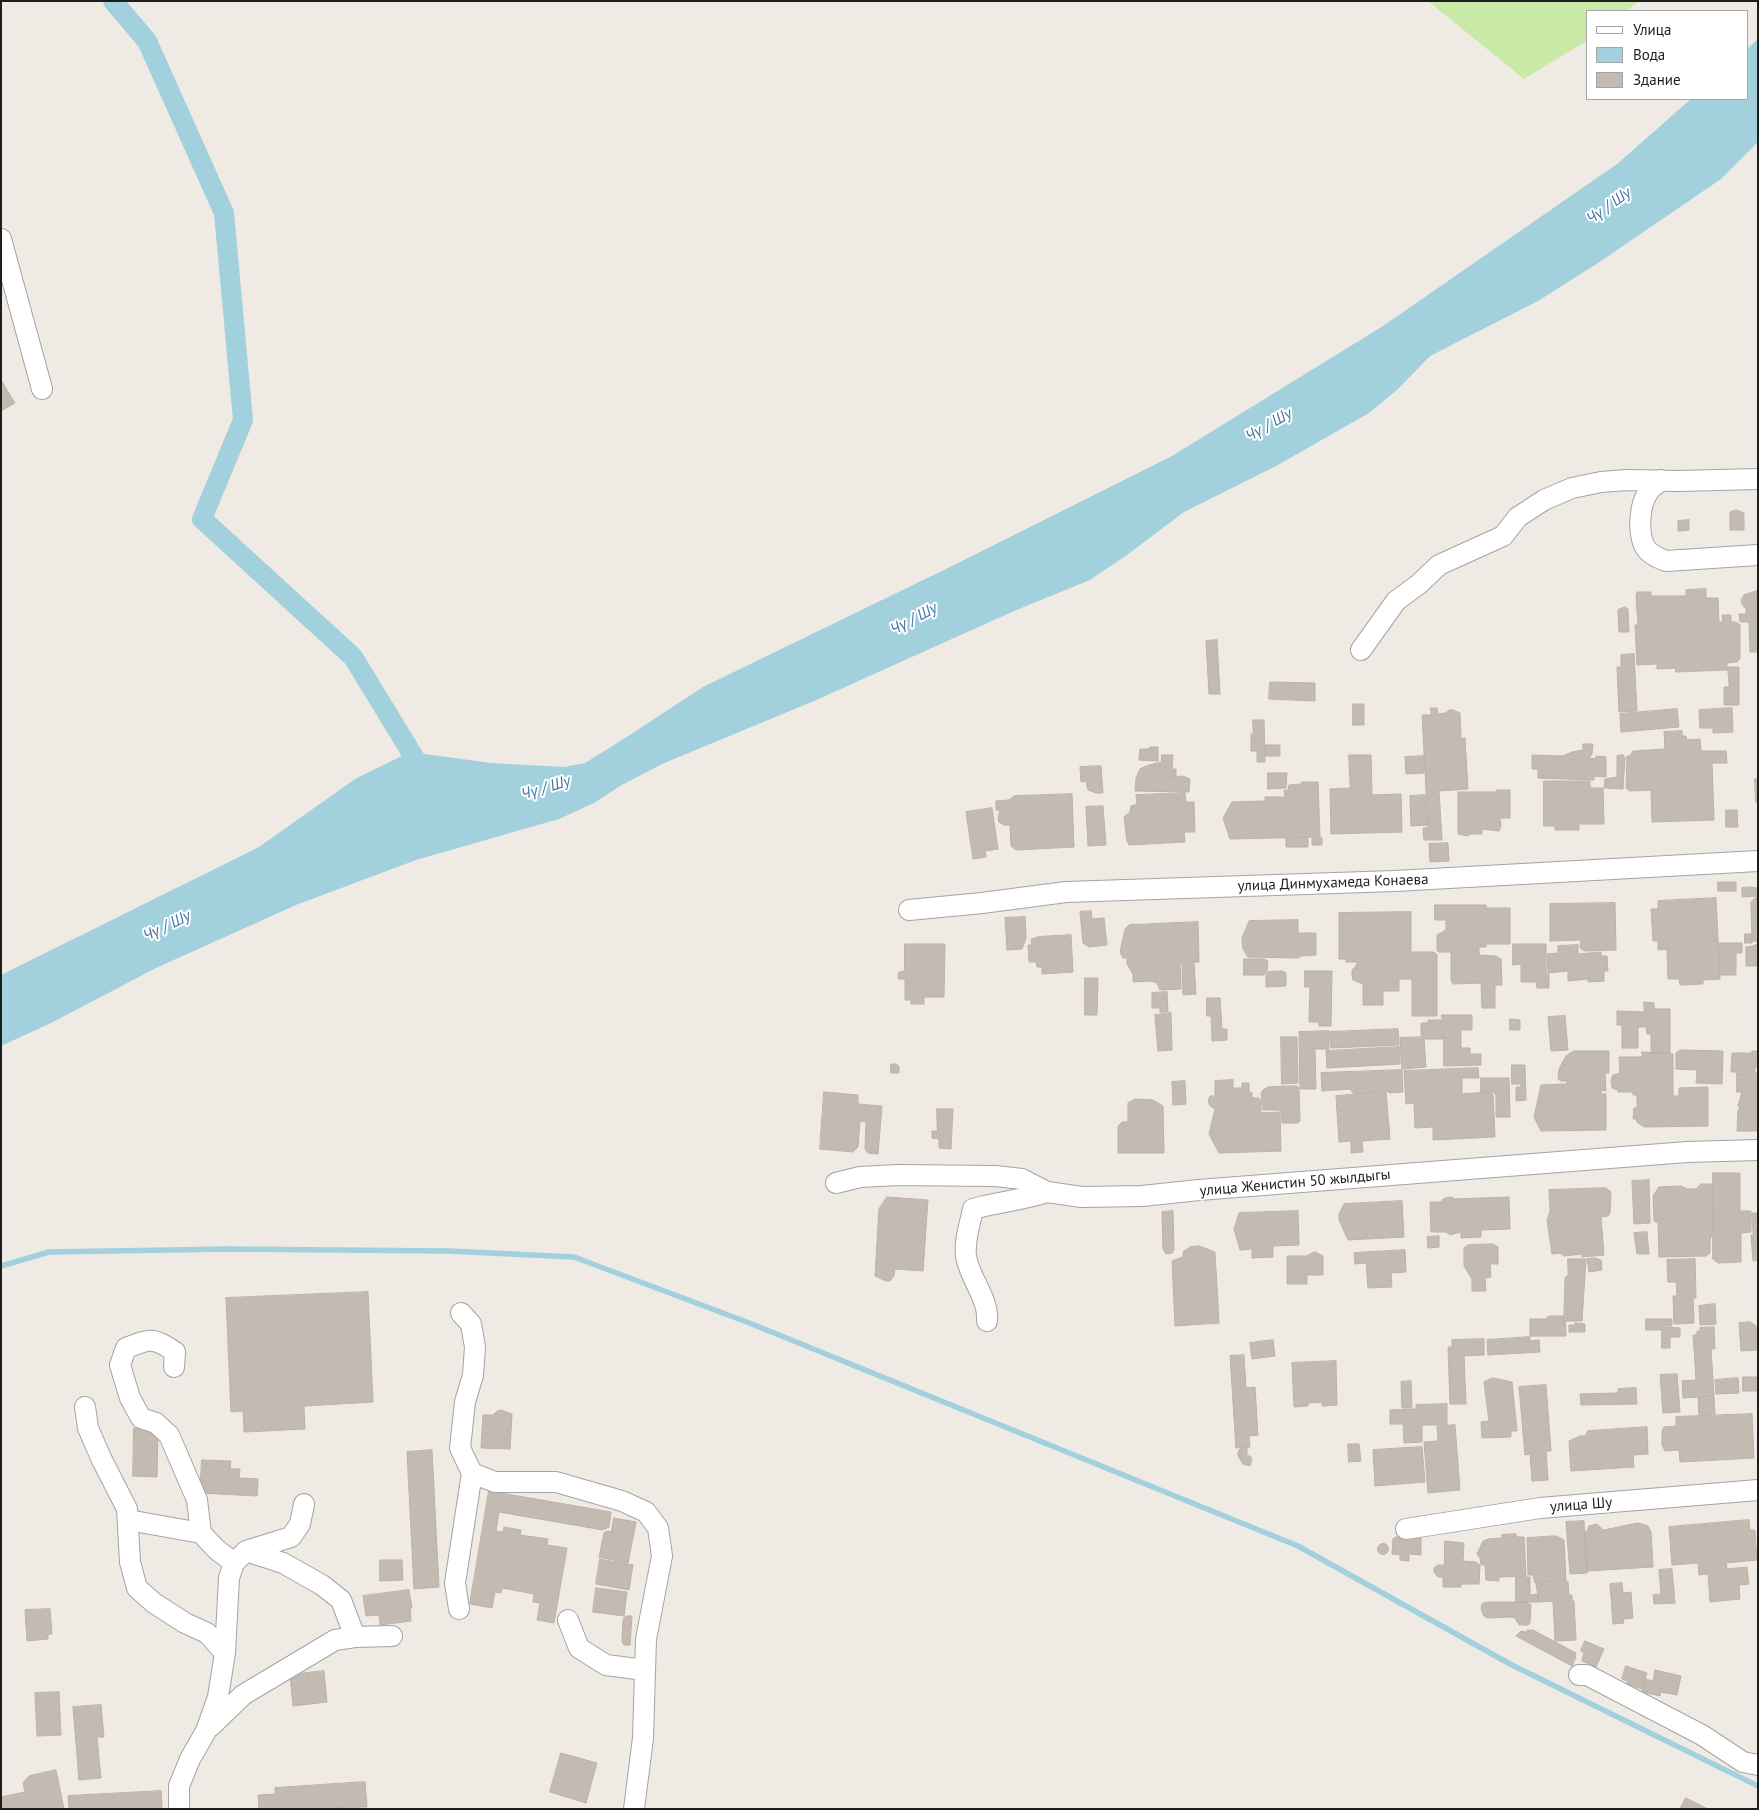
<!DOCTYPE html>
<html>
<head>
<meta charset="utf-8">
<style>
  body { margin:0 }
  #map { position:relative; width:1759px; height:1810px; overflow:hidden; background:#efeae3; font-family:"PT Sans",sans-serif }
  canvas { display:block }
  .frame { position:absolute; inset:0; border:2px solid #1d1d1d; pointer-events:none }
  .legend { position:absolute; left:1586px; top:10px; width:162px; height:90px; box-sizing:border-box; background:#fff; border:1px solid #a5a5a5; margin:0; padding:6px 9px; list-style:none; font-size:15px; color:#1d1d1d }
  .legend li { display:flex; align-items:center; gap:10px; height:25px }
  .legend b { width:25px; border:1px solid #a5a5a5 }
</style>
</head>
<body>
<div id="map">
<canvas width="1759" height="1810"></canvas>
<div class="frame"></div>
<ul class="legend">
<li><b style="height:6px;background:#fff"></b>Улица</li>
<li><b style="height:14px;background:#a2d1dd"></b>Вода</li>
<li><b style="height:14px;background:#c3bab2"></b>Здание</li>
</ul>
</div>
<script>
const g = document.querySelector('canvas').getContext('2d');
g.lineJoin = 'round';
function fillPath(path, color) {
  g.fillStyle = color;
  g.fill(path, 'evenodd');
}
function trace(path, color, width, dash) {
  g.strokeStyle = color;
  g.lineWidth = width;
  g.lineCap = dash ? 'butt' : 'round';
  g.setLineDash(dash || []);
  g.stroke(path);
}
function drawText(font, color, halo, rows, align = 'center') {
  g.font = font + ' "PT Sans",sans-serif';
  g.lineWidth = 4;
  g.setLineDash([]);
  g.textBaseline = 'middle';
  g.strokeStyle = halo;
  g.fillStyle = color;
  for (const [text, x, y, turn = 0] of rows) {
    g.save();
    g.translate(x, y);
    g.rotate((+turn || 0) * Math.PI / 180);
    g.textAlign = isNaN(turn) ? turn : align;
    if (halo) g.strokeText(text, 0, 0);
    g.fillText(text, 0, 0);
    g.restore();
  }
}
const grass = new Path2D(`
  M1428 1H1639L1626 11H1588V40L1524 79Z`);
const water = new Path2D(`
  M1758 39V142L1721 179 1598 263 1538 301 1430 356 1398 389 1369 413 1276 466 1184 512 1127 555 1090 580 1014 611 814 701 662 764 620 786 594 803 559 819 416 860 296 905 156 968 51 1023 1 1046V975L259 847 355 779 410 752 491 763 564 767 585 763 622 740 703 687 950 567 1172 456 1383 326 1617 164 1691 99H1748V48Z`);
const stream = new Path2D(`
  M1 1266 49 1252 228 1249 449 1251 574 1257 752 1324 1298 1546 1510 1664 1758 1786`);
const canal = new Path2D(`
  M113 1 147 41 224 213 243 420 202 519 353 657 425 775`);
const building = new Path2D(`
  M1 380 15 403 1 411Z
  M1737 510 1744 513V530H1730V512Z
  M1689 520V530L1678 531V521Z
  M1706 589V598H1718L1719 622H1723L1722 615H1731V622H1736L1740 625V658L1737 662 1727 663V670L1676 672 1675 668 1657 669V664L1637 665 1635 625H1638L1636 596 1637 592H1651V596H1686V590Z
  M1757 591 1758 652H1750L1749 622H1740L1739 614H1746V607H1744L1742 604 1741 600 1744 595Z
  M1625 607 1628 609 1629 632H1619L1618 610Z
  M1217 640 1220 694H1209L1206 641Z
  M1634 654 1637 711 1619 712 1617 667H1621V655Z
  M1728 667H1739V705H1724V687H1729Z
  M1270 682 1315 683V701L1269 699Z
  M1353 704H1364V725H1353Z
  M1431 708H1437L1438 714 1446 713 1449 710H1453L1460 713 1461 739 1465 738 1468 789 1439 791 1442 840H1424L1423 828H1428L1422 715H1431Z
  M1732 708 1733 732 1713 733V728H1700L1699 710Z
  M1677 709 1679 727 1621 732 1620 714Z
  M1253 720H1264L1265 762H1257V751H1251V734H1253Z
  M1682 731V736H1686L1687 740 1700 739 1701 751H1726L1727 763H1712L1714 820 1652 822 1651 790 1630 791 1626 788 1627 756H1630L1633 751 1665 749 1664 732Z
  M1583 744H1593L1592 754 1589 758 1596 759V756L1606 757V777L1594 776V780L1538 778V769H1532V755L1563 756 1572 752 1583 750Z
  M1266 745H1280V756H1266Z
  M1151 747H1158V761L1139 760 1140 749H1147Z
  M1162 755H1173L1172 769H1176V777H1172L1183 776 1190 779 1189 792 1135 791 1136 778 1140 769 1146 766 1161 762Z
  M1349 755H1371L1372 795 1401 794 1402 832 1331 834 1330 789 1350 788Z
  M1623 755 1625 758 1623 789 1604 788 1605 779 1617 777V756Z
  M1424 756V773L1406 774 1405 757Z
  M1101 766 1103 793H1096L1088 790 1086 781 1081 782 1080 767Z
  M1268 773H1287L1286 788 1268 789Z
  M1755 779H1758V802H1756Z
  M1544 781H1590V788H1603L1604 824H1579V830H1555V826H1544Z
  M1302 782H1318L1320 837 1230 839 1223 818 1232 802 1265 801V797H1285L1284 790H1288L1289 785 1301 784Z
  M1497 790H1510V818H1500L1501 826 1499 831 1482 829V834H1471L1467 836 1458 834V792H1496Z
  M1185 793 1186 802H1194L1195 832H1184L1185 842 1129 845 1127 841 1124 817 1130 812 1131 806 1137 804 1136 795Z
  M1072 794 1074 847 1016 850 1011 846 1010 825H1004L999 822 998 818 1000 810H996V801L1009 800 1014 796Z
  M1425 795 1427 825 1411 826 1410 796Z
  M1103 806 1106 845 1088 846 1086 807Z
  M992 808 998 849 985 851 986 857 973 859 966 812Z
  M1726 810H1737L1738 827H1726Z
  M1308 838V847H1286V839Z
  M1322 838V845H1312V839Z
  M1448 843 1449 861 1430 862 1429 844Z
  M1718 882H1736V891H1718Z
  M1751 887 1758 888V896L1742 897V888Z
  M1757 897 1758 941H1752L1751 902Z
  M1716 898 1720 979 1703 980V984L1680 985 1679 979H1668L1667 949 1658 950V941H1653L1651 909H1658V901Z
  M1615 903 1616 950 1584 951 1580 948 1581 940 1550 941V904Z
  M1435 905H1486V908H1510V944H1486V947H1479V955L1496 956 1501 959 1502 985H1495V1008H1482L1481 983 1453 984 1451 980V952H1438L1437 948V935L1446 930V920H1435Z
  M1091 911 1092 919 1104 918 1107 945 1089 947 1083 943 1080 912Z
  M1411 912V952H1434L1437 955V1016H1412V979H1399V991H1383V1005H1363V984L1353 980 1352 975V970L1356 966 1357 962H1346V959H1339V913Z
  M1025 917 1026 938 1022 949 1007 950 1005 918Z
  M1298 920V933H1316V955L1301 956 1298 958 1248 957 1243 949 1242 938 1249 921Z
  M1198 922 1199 962 1180 963 1181 989 1160 990 1157 983 1151 981 1133 982V974L1127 964V958H1123L1120 952 1125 929 1129 925Z
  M1745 934H1752V943H1745Z
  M1071 935 1073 972 1042 974V967H1037L1036 962H1029L1028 945H1032L1031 939 1036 938 1037 937Z
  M1720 943H1742V953H1736V975H1720Z
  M905 944H945L944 997H924V1004H911V1000H905V979H899L898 976 899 972 904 971Z
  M1513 944H1546V974H1549V988H1537L1536 982H1521V964L1513 965Z
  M1758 944V966H1746V947L1753 946Z
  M1578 945V954L1601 952V956H1607L1608 971H1604V981L1588 982V979L1568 981V971L1548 973 1547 954 1558 953V946Z
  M1244 959H1264L1268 961 1267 971 1264 975H1244Z
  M1194 963 1196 994 1183 995 1182 964Z
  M1282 971 1286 973V986L1266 987V975L1268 972Z
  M1305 971H1332L1331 1026H1319V1022H1309L1310 987H1305Z
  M1085 978H1098L1097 1015H1085Z
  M1167 992 1168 1012H1160V1008H1152V993Z
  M1207 998H1220L1222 1029H1227V1040L1212 1041 1211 1016H1207Z
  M1644 1002 1654 1003V1009H1670V1053H1651V1034H1647L1646 1027H1638V1048H1622V1025H1617V1011L1644 1012Z
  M1171 1013 1172 1050 1158 1051 1155 1015Z
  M1442 1015H1472V1030H1461V1035H1443V1039H1425V1036L1421 1035V1023H1428V1020H1442Z
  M1565 1016 1568 1050 1551 1051 1548 1017Z
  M1510 1019 1520 1020V1030H1510Z
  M1398 1029 1399 1045 1331 1048 1330 1032Z
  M1329 1031V1049H1315L1316 1089H1300L1299 1032Z
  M1444 1036H1461V1048H1470V1054H1481V1065L1444 1066Z
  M1281 1037H1297L1298 1083 1282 1084Z
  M1424 1037 1426 1067 1402 1069 1400 1038Z
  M1400 1047V1064L1327 1068 1326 1051Z
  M1681 1050 1723 1051 1722 1084 1696 1083 1697 1070 1676 1069V1053Z
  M1574 1051H1609V1073H1605L1606 1091 1601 1090V1094H1606V1130L1541 1131 1534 1117 1541 1085 1567 1084V1081H1561L1558 1079 1559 1069 1566 1056Z
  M1752 1051H1758V1067H1755V1072H1731L1732 1053H1752Z
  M1642 1052 1673 1054V1096H1679V1088L1708 1087V1126L1644 1127 1637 1122 1636 1119H1633L1634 1108H1637V1095H1633V1092H1618V1090L1612 1088 1611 1080 1613 1075 1620 1073 1619 1057H1642Z
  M891 1064H897V1066H899V1073H891Z
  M1512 1065H1525L1526 1100 1516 1101V1087H1521V1084H1512Z
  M1478 1068 1479 1078H1462V1094L1489 1092 1493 1094 1495 1137 1433 1140V1127L1415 1128 1414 1103 1406 1104 1404 1071Z
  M1402 1070 1403 1092 1389 1093 1388 1091 1354 1094 1350 1089 1322 1091 1321 1073Z
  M1737 1073H1758V1131H1737L1738 1110 1740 1109 1738 1105 1742 1092H1737Z
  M1481 1078H1509L1510 1117H1496V1095L1493 1092H1481Z
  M1233 1080V1088H1242V1083H1249V1092L1252 1093V1098H1259L1261 1102V1113L1280 1112 1281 1151 1219 1153 1209 1134 1215 1109 1210 1106 1208 1101 1210 1096H1215V1081Z
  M1185 1081 1186 1104 1173 1105 1172 1082Z
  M1297 1086 1299 1088 1300 1121 1298 1123H1282L1281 1110H1263L1261 1094 1263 1090 1268 1087Z
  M824 1092 858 1095V1104L882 1106 878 1154 868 1153 865 1149 866 1122 860 1121 858 1147 853 1152 820 1149Z
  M1386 1092 1390 1139 1362 1141 1363 1152 1351 1153V1141L1339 1142 1336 1096Z
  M1136 1099 1153 1100 1163 1106 1164 1153H1118V1126L1122 1122H1128V1103Z
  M937 1109H953L951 1149 939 1148V1139L932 1138V1131H937Z
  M1713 1173H1740V1211H1751V1232L1741 1233V1262L1718 1263 1713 1259Z
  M1649 1180 1650 1223 1634 1224 1632 1181Z
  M1701 1184H1711L1712 1188 1713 1231 1710 1240V1253L1706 1256 1659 1257 1658 1223 1654 1221 1653 1196 1659 1187 1681 1186 1687 1189H1696Z
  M1606 1188 1611 1192 1610 1213 1608 1216 1601 1217 1604 1255 1582 1257V1254L1564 1256 1560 1253 1552 1254 1547 1220 1550 1211 1549 1190Z
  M887 1197 928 1200 923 1271 895 1269 894 1276 890 1281H886L875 1276 879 1209Z
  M1451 1197 1455 1199 1509 1197 1510 1229 1481 1230V1237L1461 1238V1232L1450 1235 1446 1232H1431L1430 1202H1441L1443 1199Z
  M1402 1201 1404 1237 1348 1240 1339 1220V1214L1344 1204Z
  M1173 1211 1174 1250 1172 1253 1166 1254 1163 1249 1162 1212Z
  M1298 1211 1299 1245 1273 1246V1257L1252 1258V1249L1240 1250 1234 1229 1239 1213Z
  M1752 1213H1758V1260L1753 1261 1751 1235H1753Z
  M1647 1232 1649 1254H1637L1634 1233Z
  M1439 1236V1247L1428 1248 1427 1237Z
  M1493 1244 1498 1247V1264H1490L1491 1277 1485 1278 1486 1291H1472V1279L1464 1266V1248L1468 1245Z
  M1199 1246 1215 1252 1219 1323 1175 1326 1172 1261 1183 1257V1252L1190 1247Z
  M1405 1250 1406 1272 1391 1273 1392 1287 1368 1288 1366 1263 1355 1264 1354 1253Z
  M1315 1252 1323 1256V1275H1307V1284H1287V1256H1306Z
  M1595 1258 1601 1260 1602 1270 1589 1272 1587 1259Z
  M1568 1259H1586L1582 1321H1566L1567 1315H1564L1565 1278 1568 1275Z
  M1695 1259 1696 1298H1693L1694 1323 1674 1324 1673 1296H1677L1676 1282H1668L1667 1260Z
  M368 1292 373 1402 304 1406 305 1429 244 1432 243 1411 231 1412 226 1298Z
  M1715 1304 1716 1324 1700 1325 1699 1306Z
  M1549 1316H1565L1566 1336H1530V1319H1545Z
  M1646 1319H1672V1326H1661V1330H1646Z
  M1750 1322 1756 1326 1758 1350 1741 1351 1739 1323Z
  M1575 1323 1585 1324V1332H1569V1325H1575Z
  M1662 1327 1680 1328V1337H1670V1348H1662Z
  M1714 1327 1715 1349H1711L1714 1396 1683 1398 1682 1381 1696 1380 1693 1335H1697V1331H1700V1328Z
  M1530 1337V1341L1539 1340 1540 1352 1488 1355 1487 1340Z
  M1484 1339V1355L1464 1356 1466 1404H1450L1448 1347H1452V1340Z
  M1273 1340 1275 1356 1252 1359 1250 1343Z
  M1244 1355 1246 1388 1255 1387 1258 1435 1249 1436 1250 1447 1236 1448 1230 1356Z
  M1336 1361 1337 1405 1322 1406V1402L1308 1403V1406L1294 1407 1292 1363Z
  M1677 1374 1680 1412 1663 1413 1660 1375Z
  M1743 1377H1758V1391H1743Z
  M1493 1378 1512 1382 1517 1431H1511V1437L1482 1438 1481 1422 1489 1421 1484 1382Z
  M1738 1378 1739 1393 1716 1394 1715 1380Z
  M1411 1381 1412 1408H1402L1401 1382Z
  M1546 1385 1551 1451H1546L1548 1480 1532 1481 1530 1454 1525 1455 1519 1387Z
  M1636 1388 1637 1404 1581 1405 1580 1394 1618 1393V1389Z
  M1714 1397 1715 1414 1699 1415 1698 1398Z
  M1447 1404V1425H1422V1442L1404 1443 1403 1424H1390V1410L1416 1409V1405Z
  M501 1410 512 1414 510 1449 481 1448 483 1415H493L496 1412Z
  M1752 1414 1754 1458 1680 1462 1679 1450 1665 1451 1662 1445V1432L1664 1427 1676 1426V1417Z
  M1455 1425 1460 1490 1428 1493 1424 1442 1438 1441 1437 1427Z
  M1647 1427 1648 1454 1633 1455 1634 1467 1571 1471 1569 1441 1580 1436H1585L1588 1431Z
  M134 1428H158L157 1477 133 1476Z
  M1348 1444H1359L1361 1461 1349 1462Z
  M1422 1447 1425 1482 1375 1486 1373 1450Z
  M1247 1448V1456H1250L1252 1459 1250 1466 1243 1464 1238 1456V1452L1240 1449Z
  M432 1450 439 1587 414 1589 407 1452Z
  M202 1460 231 1461 230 1469H240L239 1478 258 1479 257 1496 200 1493Z
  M489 1491 611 1512 609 1527 603 1530 499 1512 496 1531 503 1532 504 1527 521 1530 520 1535 548 1539 547 1545 567 1548 554 1623 537 1620 540 1603 533 1602 534 1594 502 1588 501 1593 495 1592 492 1608 470 1604Z
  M614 1518 636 1522 628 1563 599 1557 604 1533 607 1531 611 1532Z
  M1749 1520 1750 1530H1755L1757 1560 1726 1563 1727 1569 1747 1567 1749 1584 1739 1585 1740 1599 1710 1602 1708 1574 1699 1575 1698 1563 1672 1565 1669 1527Z
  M1584 1521 1587 1573 1570 1574 1566 1522Z
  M1638 1523 1648 1526 1651 1532 1653 1567 1587 1571 1585 1532 1587 1531 1589 1526 1597 1524 1603 1530Z
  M1516 1534 1517 1537H1524L1526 1576 1499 1577V1581L1486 1580 1485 1565H1481L1480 1558 1477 1554 1483 1541 1488 1539 1502 1538V1535Z
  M1556 1536 1564 1540 1566 1581 1535 1583 1533 1575H1528L1527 1538Z
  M1396 1537 1421 1538V1555L1409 1554V1561L1400 1560V1555L1392 1554 1393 1539Z
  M1445 1541 1464 1543 1463 1561 1476 1562 1480 1565 1479 1584H1461V1587H1443V1577H1438L1434 1572V1568L1438 1565H1444Z
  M1377.5 1549a5.5 5.5 0 1 1 11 0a5.5 5.5 0 1 1-11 0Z
  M600 1559 633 1565 629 1590 596 1584Z
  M380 1560H402L403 1580 380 1581Z
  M1672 1569 1675 1603 1654 1604 1653 1595 1661 1594 1659 1570Z
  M1516 1577H1530V1595L1538 1594 1539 1602H1516Z
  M1568 1582 1569 1595H1572V1601H1574L1576 1640 1555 1641 1553 1601 1539 1602 1536 1584Z
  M1622 1583 1623 1593 1631 1592 1633 1618 1623 1619 1624 1623 1613 1624 1610 1584Z
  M596 1588 627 1592 624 1616 593 1612Z
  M409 1590 412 1608H410L411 1621 380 1625 379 1615 366 1616 363 1596Z
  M1488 1602H1527L1531 1605 1530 1623 1528 1625H1519L1515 1618 1511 1617 1487 1618 1483 1615 1481 1608 1482 1604Z
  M50 1609 52 1634H48V1639L27 1641 25 1610Z
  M626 1616H632L630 1645H624L622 1642 623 1620Z
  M1528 1630H1533L1576 1653 1575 1656 1576 1657 1572 1666 1516 1636 1521 1631 1525 1632Z
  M1585 1641 1604 1649 1596 1667 1582 1661 1584 1652 1581 1651Z
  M1626 1666 1647 1673 1642 1689 1627 1684 1628 1681 1622 1679Z
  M1655 1670 1681 1676 1677 1695 1661 1692 1660 1696 1642 1692 1645 1679 1653 1681Z
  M324 1671 327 1702 293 1706 290 1675Z
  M59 1692 61 1735 37 1736 35 1693Z
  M101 1705 104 1737H97L101 1778 79 1780 73 1707Z
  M561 1753 597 1763 586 1803 550 1792Z
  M56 1770 64 1809H1V1797L25 1792 23 1783 29 1776Z
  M365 1782 367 1807 259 1809 258 1795 275 1794V1788Z
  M161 1791 162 1809H69L68 1796Z
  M1686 1798 1708 1809H1680Z`);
const minor = new Path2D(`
  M1 239 42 389
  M1661 480C1657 484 1652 487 1649 491 1639 504 1638 531 1644 545 1648 554 1658 558 1666 561L1758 555
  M1361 650 1396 601 1419 584 1439 565 1503 536 1518 517 1544 500 1572 488 1601 482 1627 480 1679 481 1758 479
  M909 910 982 903 1066 892 1395 881 1758 861
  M836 1183 860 1177 898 1175 995 1176 1022 1179 1047 1192 1082 1197 1142 1196 1199 1190 1687 1152 1758 1150
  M461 1313 471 1324 475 1347 473 1375 465 1402 460 1448 472 1473 495 1482H556L622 1501 646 1512 658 1528 662 1556 646 1639 643 1738 634 1809
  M987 1321C989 1298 969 1278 966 1256 964 1241 970 1224 973 1209 998 1202 1023 1200 1047 1192
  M174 1367 175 1352C153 1336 149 1339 126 1348L120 1365 130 1398 141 1418 156 1423 169 1435 197 1500 201 1533
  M85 1407 88 1428 101 1458 127 1509 130 1562 137 1588 154 1603 185 1623 207 1633 225 1653
  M128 1520 201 1533 216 1549 234 1563
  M1406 1529 1540 1508 1758 1490
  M246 1551 283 1563 322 1585 341 1600 355 1637
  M459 1609 455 1583 472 1473
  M568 1620 579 1648 606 1665 645 1670
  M1579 1675H1587L1702 1735 1743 1762 1758 1765
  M211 1726 243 1695 335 1640 355 1637 392 1636
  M179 1809V1786L190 1759 206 1731 218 1697 225 1653 229 1578 234 1563 246 1551 291 1537 300 1524 304 1504`);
const streetNames = [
  ["улица Динмухамеда Конаева",1333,883,-2],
  ["улица Женистин 50 жылдыгы",1295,1183,-5],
  ["улица Шу",1581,1505,-4]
];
const waterNames = [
  ["Чү / Шу",1609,206,-36],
  ["Чү / Шу",1269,425,-30],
  ["Чү / Шу",914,619,-28],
  ["Чү / Шу",546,788,-17],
  ["Чү / Шу",167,926,-26]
];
fillPath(grass, '#c9eaa7');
fillPath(water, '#a2d1dd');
trace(stream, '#a2d1dd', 5.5);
trace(canal, '#a2d1dd', 20);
fillPath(building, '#c3bab2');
trace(building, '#c0b0a5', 1);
trace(minor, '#a4a4a4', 22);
trace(minor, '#fff', 20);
drawText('15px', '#1d1d1d', '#fff', streetNames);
drawText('italic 16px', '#4578a6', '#fff', waterNames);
</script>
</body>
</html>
